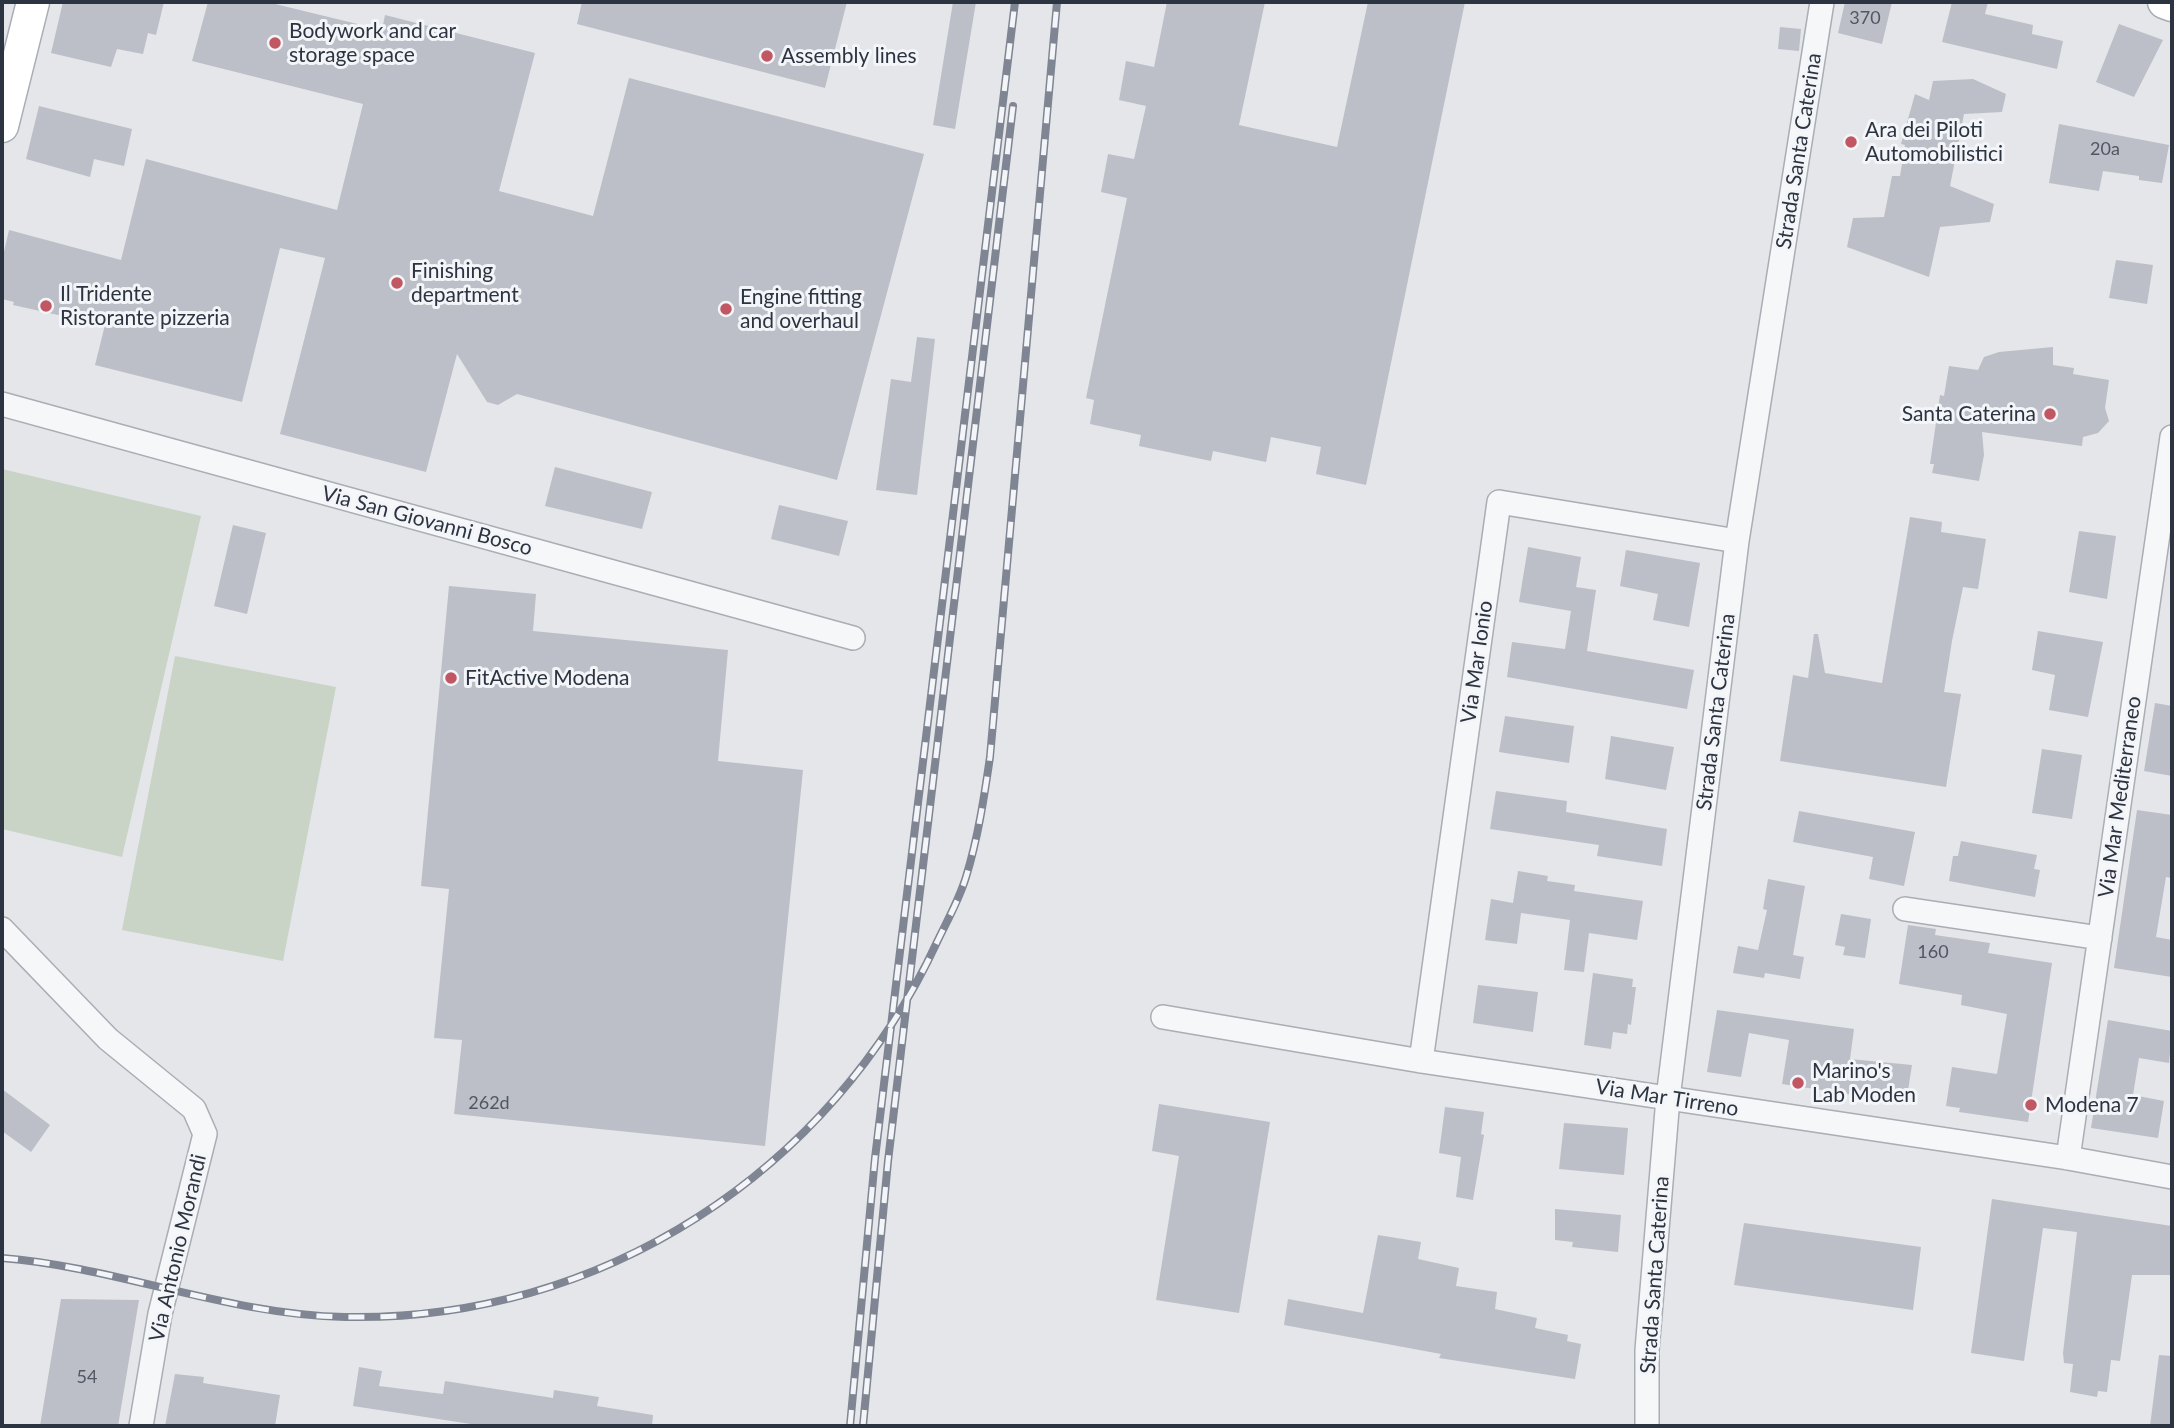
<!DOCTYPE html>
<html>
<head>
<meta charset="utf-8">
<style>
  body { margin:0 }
  #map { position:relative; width:2174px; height:1428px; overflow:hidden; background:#e4e6ea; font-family:Lato,sans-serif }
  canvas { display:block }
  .frame { position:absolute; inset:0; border:4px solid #2d3441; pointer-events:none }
</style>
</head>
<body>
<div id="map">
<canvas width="2174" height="1428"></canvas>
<div class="frame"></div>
</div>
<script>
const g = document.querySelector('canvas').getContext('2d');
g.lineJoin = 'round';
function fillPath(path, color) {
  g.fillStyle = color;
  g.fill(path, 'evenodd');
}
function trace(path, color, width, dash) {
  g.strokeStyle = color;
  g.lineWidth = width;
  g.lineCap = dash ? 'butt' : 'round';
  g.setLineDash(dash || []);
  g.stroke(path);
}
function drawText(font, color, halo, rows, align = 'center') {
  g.font = font + ' Lato,sans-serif';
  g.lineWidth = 6;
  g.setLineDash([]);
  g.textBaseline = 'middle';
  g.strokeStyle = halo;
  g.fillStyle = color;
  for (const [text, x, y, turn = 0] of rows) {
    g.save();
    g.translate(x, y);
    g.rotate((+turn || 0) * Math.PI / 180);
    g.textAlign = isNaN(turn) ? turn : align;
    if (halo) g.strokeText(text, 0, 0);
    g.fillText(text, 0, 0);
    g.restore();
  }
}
const green = new Path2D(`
  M2 469 201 516 122 857 2 829Z
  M175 656 336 687 283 961 122 930Z`);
const building = new Path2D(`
  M63 2H164L156 35 148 33 143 54 117 49 111 67 51 53Z
  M208 2H267L382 30 385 15 535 53 499 191 593 216 629 78 924 154 837 480 517 394 498 405 487 402 457 354 426 472 280 434 325 258 280 248 242 402 95 365 107 317 69 308 67 317 13 305 14 302 2 299V260L9 230 121 260 146 159 337 210 363 104 192 61Z
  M582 2H847L825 88 577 24Z
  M953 2H976L955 129 933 125Z
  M1167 2H1265L1239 125 1337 147 1368 2H1465L1366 485 1316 474 1321 447 1271 437 1266 462 1213 451 1211 461 1139 446 1141 435 1090 424 1094 400 1086 398 1127 198 1101 192 1108 154 1134 159 1146 106 1119 100 1126 61 1154 67Z
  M1845 2H1892L1882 44 1838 33Z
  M1952 2H1988L1985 14 2033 25 2032 34 2063 41 2057 69 1942 42Z
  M2119 24 2163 40 2134 97 2096 82Z
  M1780 27 1801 29 1799 51 1778 49Z
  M1973 79 2006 94 2002 112 1964 114 1950 186 1994 204 1990 222 1940 227 1929 277 1847 247 1853 218 1884 217 1892 176H1900L1905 145 1901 144 1915 94 1929 100 1933 81Z
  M39 106 132 129 124 166 94 159 90 177 26 159Z
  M2059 124 2169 145 2162 183 2139 180V176L2103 171 2099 191 2049 183Z
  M2116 260 2153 265 2147 304 2109 298Z
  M917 337 935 339 917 495 876 490 891 379 911 382Z
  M2053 347V365L2074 368 2073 374 2109 380 2105 408 2109 421 2098 433 2083 437 2082 446 1982 432 1984 455 1979 481 1932 473 1934 464H1930L1940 395 1944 396 1949 366 1978 370 1984 357 1999 352Z
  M555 467 652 492 642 529 545 506Z
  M779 505 848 521 839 556 771 539Z
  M1910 517 1942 522 1941 532 1986 539 1978 589 1963 587 1952 641 1944 692 1961 694 1946 787 1780 761 1793 675 1808 678 1814 634H1818L1825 673 1882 683Z
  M233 525 266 533 247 614 214 606Z
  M2079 531 2116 536 2107 599 2069 592Z
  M1528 547 1581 557 1576 587 1596 590 1587 651 1694 670 1687 709 1507 677 1512 642 1565 649 1571 611 1519 602Z
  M1626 550 1700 563 1689 627 1653 620 1658 594 1620 586Z
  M449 586 536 594 533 631 728 650 718 761 803 770 765 1146 454 1114 462 1040 434 1038 449 889 421 886Z
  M2038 631 2103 642 2088 717 2049 710 2055 675 2032 670Z
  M2155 703 2172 706V776L2144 771Z
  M1505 716 1574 726 1569 763 1499 752Z
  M1611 736 1674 747 1666 790 1605 779Z
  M2042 749 2082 755 2072 819 2032 813Z
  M1496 791 1567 801 1566 812 1667 829 1662 866 1597 856 1599 845 1490 829Z
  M2137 810 2172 815V878L2166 877 2156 937 2172 940V977L2114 968Z
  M1799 811 1915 832 1904 886 1869 879 1873 857 1793 842Z
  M1961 841 2037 855 2034 869 2040 870 2035 897 1949 881 1953 856H1958Z
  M1518 871 1548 876 1547 881 1575 885 1574 891 1643 901 1637 940 1589 933 1584 972 1564 970 1570 920 1521 913 1517 944 1485 940 1491 899 1513 903Z
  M1768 879 1805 886 1793 955 1804 957 1800 979 1765 973 1764 978 1733 973 1738 946 1758 950 1767 910 1763 909Z
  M1841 914 1871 919 1865 958 1843 955 1845 947 1835 945Z
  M1908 925 1936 929 1935 935 1990 943 1988 953 2052 963 2028 1122 1959 1112 1960 1108 1946 1106 1952 1067 1997 1074 2007 1014 1961 1005 1962 995 1899 984Z
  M1593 973 1633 979 1632 987H1636L1631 1025 1628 1024 1627 1034 1613 1032 1611 1049 1584 1045Z
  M1478 985 1538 992 1533 1032 1473 1023Z
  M1717 1010 1854 1029 1850 1059 1912 1065 1906 1103 1782 1084 1789 1040 1749 1033 1741 1077 1707 1072Z
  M2108 1020 2172 1031 2169 1063 2139 1058 2133 1095 2164 1101 2158 1138 2091 1128Z
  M2 1089 50 1125 31 1152 2 1131Z
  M1159 1104 1270 1122 1239 1313 1156 1300 1179 1156 1152 1151Z
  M1445 1107 1484 1112 1481 1134 1484 1135 1473 1200 1456 1197 1461 1157 1439 1153Z
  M1564 1123 1628 1128 1624 1175 1559 1169Z
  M1992 1199 2172 1226V1275H2132L2120 1361 2111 1360 2107 1392 2098 1391 2097 1397 2070 1392 2073 1364 2064 1363 2063 1353 2077 1232 2043 1228 2024 1361 1971 1353Z
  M1555 1209 1621 1215 1618 1252 1572 1247 1573 1242 1555 1240Z
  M1744 1223 1921 1247 1913 1310 1734 1285Z
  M1378 1235 1421 1242 1418 1259 1459 1268 1456 1286 1497 1292 1495 1309 1537 1318 1535 1328 1568 1335 1567 1341 1581 1344 1575 1379 1439 1358 1441 1354 1284 1325 1288 1299 1363 1313Z
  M61 1299 139 1300 118 1426H40Z
  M2159 1355 2172 1356V1426H2150Z
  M359 1367 382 1371 379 1386 443 1394 445 1381 553 1398 554 1390 599 1397 597 1406 653 1415 652 1426H484L353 1406Z
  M175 1374 204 1377 203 1383 280 1395 275 1426H165Z`);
const street = new Path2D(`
  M2 404 853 638
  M1905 909 2100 938
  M2 929 108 1039 194 1109 205 1134 160 1314 141 1426
  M1163 1017 1421 1061 2068 1158 2172 1177
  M1421 1061 1499 502 1737 541
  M2068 1158 2172 437
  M1647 1426V1350L1668 1098 1737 541 1822 2`);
const secondary = new Path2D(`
  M2164 2 2172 5
  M2 126 33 2`);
const rail = new Path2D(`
  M2 1258C117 1267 228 1315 345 1317 600 1322 831 1172 937 942 947 921 959 900 966 877 978 838 984 798 990 757L1057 2
  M850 1426 875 1158 1015 2
  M863 1426 888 1161 1013 106`);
const markers = [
  [275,43,7,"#c15763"],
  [767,56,7,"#c15763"],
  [1851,142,7,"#c15763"],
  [397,283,7,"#c15763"],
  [46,306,7,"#c15763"],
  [726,309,7,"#c15763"],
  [2050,414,7,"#c15763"],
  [451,678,7,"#c15763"],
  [1798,1083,7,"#c15763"],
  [2031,1105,7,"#c15763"]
];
const numberNames = [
  ["370",1865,18],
  ["20a",2105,149],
  ["160",1933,952],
  ["262d",489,1103],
  ["54",87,1377]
];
const poiNames = [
  ["Bodywork and car",289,31],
  ["storage space",289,55],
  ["Assembly lines",781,56],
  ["Ara dei Piloti",1865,130],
  ["Automobilistici",1865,154],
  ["Finishing",411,271],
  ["department",411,295],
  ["Il Tridente",60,294],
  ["Ristorante pizzeria",60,318],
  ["Engine fitting",740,297],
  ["and overhaul",740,321],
  ["Santa Caterina",2036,414,"right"],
  ["FitActive Modena",465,678],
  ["Marino's",1812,1071],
  ["Lab Moden",1812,1095],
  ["Modena 7",2045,1105]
];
const streetNames = [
  ["Strada Santa Caterina",1799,151,-81],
  ["Via San Giovanni Bosco",427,521,15],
  ["Via Mar Ionio",1477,662,-82],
  ["Strada Santa Caterina",1716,712,-83],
  ["Via Mar Mediterraneo",2120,797,-82],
  ["Via Mar Tirreno",1667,1098,9],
  ["Via Antonio Morandi",178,1248,-77],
  ["Strada Santa Caterina",1655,1275,-86]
];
fillPath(green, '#c9d3c6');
fillPath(building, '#bcbfc7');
trace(street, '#a9adb4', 26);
trace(secondary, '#a9adb4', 35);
trace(street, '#f6f7f9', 23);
trace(secondary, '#fff', 32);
trace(rail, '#7f8592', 8);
trace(rail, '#f3f5f8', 5, [16]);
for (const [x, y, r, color] of markers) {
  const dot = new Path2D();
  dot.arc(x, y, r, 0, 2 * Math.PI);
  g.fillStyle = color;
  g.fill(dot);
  trace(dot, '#f3f5f8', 2.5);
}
drawText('18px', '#515762', null, numberNames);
drawText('21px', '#2d3441', '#f3f5f8', poiNames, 'left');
drawText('21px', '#2d3441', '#f3f5f8', streetNames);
</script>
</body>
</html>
